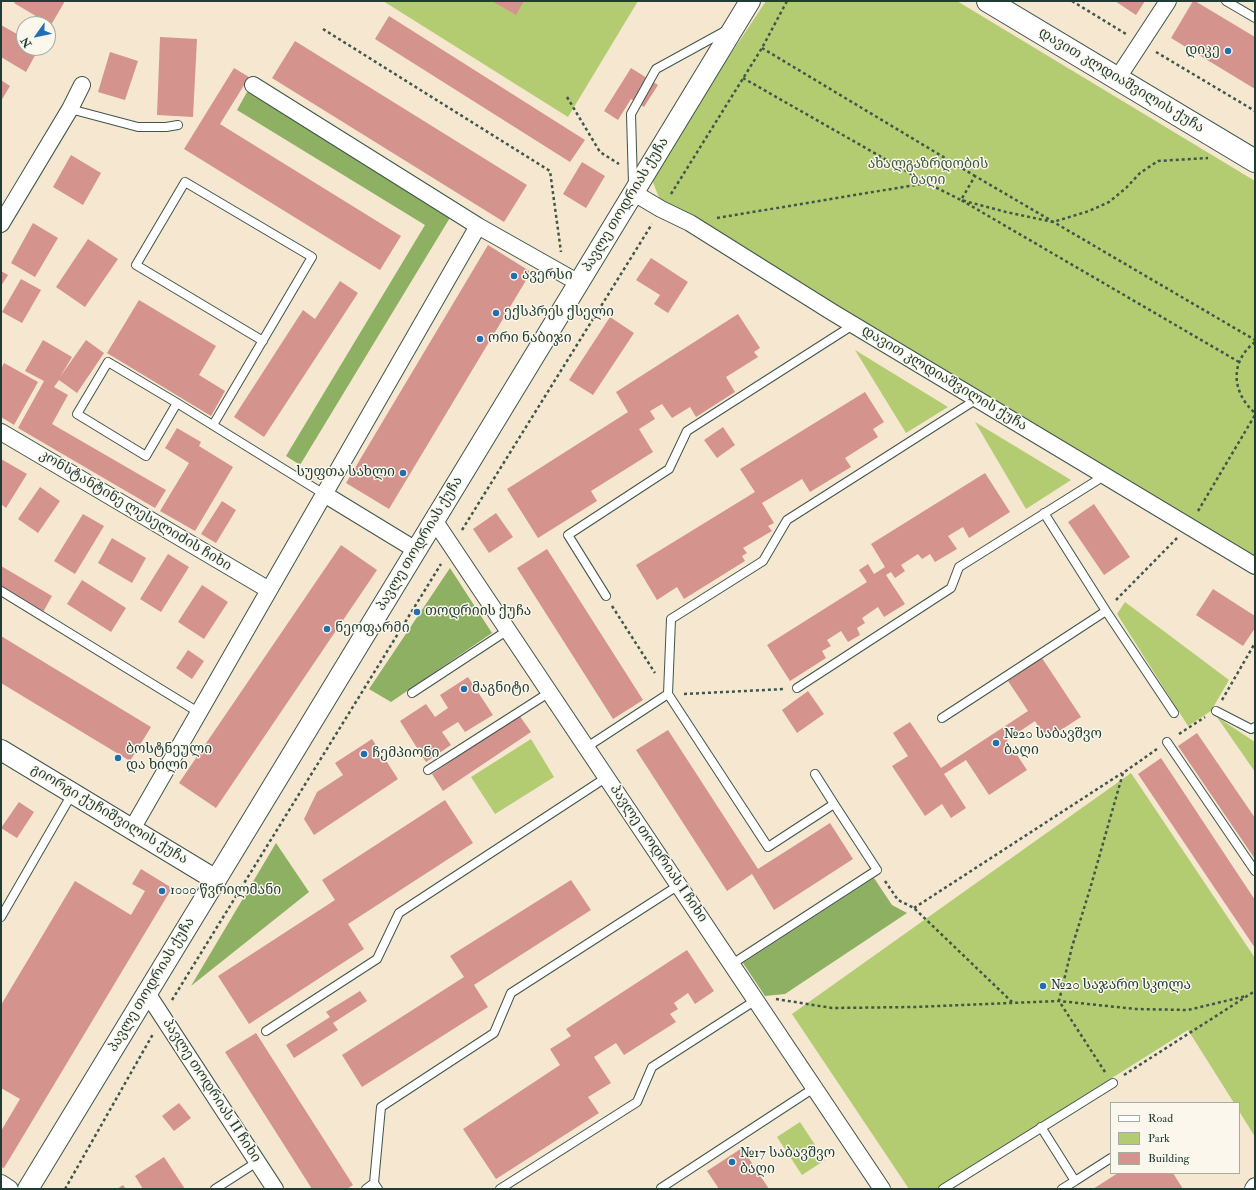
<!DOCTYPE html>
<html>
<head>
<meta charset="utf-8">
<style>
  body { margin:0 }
  #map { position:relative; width:1256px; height:1190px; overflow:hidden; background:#f5e7d0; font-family:"IM FELL Double Pica",serif }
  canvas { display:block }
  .frame { position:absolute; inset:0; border:2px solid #1f3d34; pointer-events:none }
  .legend { position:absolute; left:1110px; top:1102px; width:130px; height:72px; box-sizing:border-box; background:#fbf7ec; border:1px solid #a3ada2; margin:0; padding:5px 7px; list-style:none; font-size:12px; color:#1f3d34 }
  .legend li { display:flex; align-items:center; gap:8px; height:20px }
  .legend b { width:20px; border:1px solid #a3ada2 }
  .north { position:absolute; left:16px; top:16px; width:40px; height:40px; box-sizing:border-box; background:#fbf7ec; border:1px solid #a3ada2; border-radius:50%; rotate:237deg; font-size:11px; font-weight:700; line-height:16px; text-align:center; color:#1f3d34 }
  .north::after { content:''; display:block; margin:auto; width:14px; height:18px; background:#1f6fb2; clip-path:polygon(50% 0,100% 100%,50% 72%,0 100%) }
</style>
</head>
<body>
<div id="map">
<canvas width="1256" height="1190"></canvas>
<div class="frame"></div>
<ul class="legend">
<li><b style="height:5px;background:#fff"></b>Road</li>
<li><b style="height:11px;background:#b3cc71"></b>Park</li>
<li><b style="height:11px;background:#d5938e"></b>Building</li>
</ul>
<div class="north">N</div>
</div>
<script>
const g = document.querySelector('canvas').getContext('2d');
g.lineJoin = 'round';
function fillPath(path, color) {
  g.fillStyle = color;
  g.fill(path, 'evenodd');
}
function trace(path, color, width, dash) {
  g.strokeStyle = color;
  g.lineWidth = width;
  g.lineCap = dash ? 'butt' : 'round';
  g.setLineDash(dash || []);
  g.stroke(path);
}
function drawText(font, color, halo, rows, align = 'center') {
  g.font = font + ' "IM FELL Double Pica","Noto Serif Georgian",serif';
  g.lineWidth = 3;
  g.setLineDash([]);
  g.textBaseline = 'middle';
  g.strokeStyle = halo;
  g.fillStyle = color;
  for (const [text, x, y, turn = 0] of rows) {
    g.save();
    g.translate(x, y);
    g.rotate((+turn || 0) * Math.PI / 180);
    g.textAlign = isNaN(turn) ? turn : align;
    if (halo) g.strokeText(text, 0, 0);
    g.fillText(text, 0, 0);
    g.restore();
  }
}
const green = new Path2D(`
  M383 1H638L568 117Z
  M766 1H957L1255 181V559L660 200 650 175Z
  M855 350 948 407 906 433Z
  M975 422 1071 480 1026 509Z
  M1125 602 1229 680 1211 711 1188 726 1117 614Z
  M1217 717 1255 742V772Z
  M531 739 554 777 495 814 471 777Z
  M1131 773 1255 958V1137L1239 1111V1103H1234L1188 1030 936 1189H909L792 1014Z
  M800 1122 825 1160 802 1175 777 1137Z`);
const forest = new Path2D(`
  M247 92 451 216 300 465 286 456 425 225 237 110Z
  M450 568 492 633 391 702 369 689Z
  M276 843 309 892 191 986Z
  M874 878 892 905 907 913 785 994 765 996 743 963Z`);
const building = new Path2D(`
  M16 1H65L51 25 14 3Z
  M492 1H524L516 15Z
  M1115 1H1145L1136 15Z
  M1193 1H1195L1255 37V89L1171 38Z
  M389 16 585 140 570 162 375 39Z
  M1 25 24 38V48H39L26 72 1 57Z
  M160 37 197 39 193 117 157 115Z
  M295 41 527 185 504 222 272 78Z
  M110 52 138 61 125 100 98 92Z
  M234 68 249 77 220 124 401 236 380 270 184 149Z
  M631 68 658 85 644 107 631 99 618 120 604 111Z
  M1 80 10 86 1 101Z
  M71 155 101 173 83 205 53 187Z
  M582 162 605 176 586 208 563 194Z
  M33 223 58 238 35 277 11 263Z
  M88 239 118 259 85 307 56 287Z
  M488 245 531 272 389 509 346 483Z
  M651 258 688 282 668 313 654 304 660 295 636 280Z
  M1 271 8 275 1 286Z
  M21 279 41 290 22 323 2 312Z
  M340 281 358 293 264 437 234 417 303 310 315 319Z
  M139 300 216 346 199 375 225 391 211 416 107 353Z
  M738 314 760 348 754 352 758 357 726 377 735 392 696 417 690 407 672 418 662 404 650 411 655 419 639 429 653 452 591 491 597 501 538 538 507 489 628 412 616 392Z
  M610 317 634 333 593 395 569 380Z
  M43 340 72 357 60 377 86 340 104 353 77 393 59 380 54 387 68 395 52 424 166 490 155 508 18 428 44 381 25 371Z
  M4 363 38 382 14 425 1 417V369Z
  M865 392 884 422 873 429 878 437 845 458 851 467 810 492 802 479 762 503 774 523 768 526 772 531 743 548 747 553 742 556 745 561 684 599 677 587 657 600 636 565 755 492 740 469Z
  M723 427 735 445 717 458 704 440Z
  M177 428 201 442 199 446 233 467 195 531 160 511 189 463 165 448Z
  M1 459 27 474 6 508 1 504Z
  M985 473 1010 512 969 538 963 527 948 536 957 549 935 562 930 554 922 559 918 554 901 565 905 571 895 578 891 572 886 575 905 604 884 617 878 607 862 618 865 623 857 628 860 635 848 642 841 631 827 640 831 646 822 651 826 658 790 681 767 645 867 582 859 570 868 564 874 574 885 567 871 544Z
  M40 487 60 501 38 533 18 519Z
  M222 501 236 510 216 543 201 534Z
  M1094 504 1130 557 1104 575 1068 522Z
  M496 513 513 537 489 553 473 529Z
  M83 514 104 526 75 574 54 561Z
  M112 538 146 558 132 583 98 563Z
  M341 545 377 570 216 808 179 783Z
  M547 549 643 700 613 719 517 568Z
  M168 554 189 567 161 612 140 599Z
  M1 566 52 596 43 612 1 587Z
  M82 580 126 608 111 632 67 604Z
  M202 585 228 602 204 639 178 622Z
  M1213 589 1255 616V628L1243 646 1196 615Z
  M1 636 151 727 130 761 1 683Z
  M188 650 204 661 192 679 176 668Z
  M1042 658 1081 717 1047 739 1035 721 1007 740 1027 770 989 795 966 760 944 774 966 808 951 818 942 804 925 816 892 766 908 756 893 733 910 722 941 768 1028 711 1008 681Z
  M468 677 493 715 465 732 458 722 442 732 451 745 426 762 400 721 426 704 435 717 448 708 440 695Z
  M808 691 824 714 797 733 782 710Z
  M519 715 531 732 443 791 432 774Z
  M668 730 758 869 830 823 853 859 774 910 752 874 727 891 636 750Z
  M1197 733 1255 818V859L1178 746Z
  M372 739 398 779 314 835 304 819 317 792 343 775 335 763Z
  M1161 758 1255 900V948L1138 774Z
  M445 800 473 843 348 924 364 949 249 1024 218 976 335 900 322 880Z
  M19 802 34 812 17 838 1 828Z
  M141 869 172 888 4 1168 1 1167V1131L20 1099 1 1088V1005L75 881 131 915 145 891 132 884Z
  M571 880 591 910 474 985 488 1007 362 1087 342 1055 464 977 450 956Z
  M687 950 714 991 695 1004 688 993 674 1003 678 1009 670 1014 676 1022 624 1055 616 1043 594 1057 611 1083 588 1097 599 1113 496 1179 463 1129 560 1065 550 1049 571 1036 566 1029Z
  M360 991 367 1001 333 1023 338 1030 294 1058 286 1045 330 1017 326 1012Z
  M256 1033 353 1185 347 1189H312L225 1052Z
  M179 1103 191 1118 174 1131 162 1116Z
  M742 1148 769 1189H719L707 1171Z
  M164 1157 185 1189H143L135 1176Z
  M1118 1173H1173L1183 1189H1093Z
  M123 1185 126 1189H117Z`);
const path = new Path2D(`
  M1072 1 1126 34
  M323 29 550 171 561 252
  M762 48 975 176
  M1156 52 1255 111
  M743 78 927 183 961 200 1006 212 1053 222 1089 211 1109 202 1126 188 1140 173 1158 161 1208 158
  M567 97 600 152 619 164
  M671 194 762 48 787 1
  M717 218 927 183
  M1255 342C1229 362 1232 393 1255 413
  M1239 362 961 200 975 176 1255 340
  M1198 511 1255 415
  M462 530 652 224
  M1116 600 1177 538
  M612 606 655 673
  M684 694 785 689
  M1222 700 1255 643
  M1179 734 1205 717
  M885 881 898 900 914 908 1012 1002
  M914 908 1122 773
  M776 999 832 1008 914 1007 1059 1001 1136 1009 1188 1010 1246 996
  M172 1000 441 564
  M1105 1072 1059 1001 1072 947 1090 889 1123 773 1157 749
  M1124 1075 1255 991
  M65 1189 153 1034`);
const service = new Path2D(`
  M1226 1 1255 18
  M70 109 138 127H166L178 125
  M633 184 631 114 656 69 727 30
  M177 403 146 456 77 414 108 362 177 403 324 494
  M213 425 312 257 185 182 136 265 263 341
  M1044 513 1106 611 1174 713
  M1 591 198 712
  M606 596 568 535 669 469 687 431 853 325
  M797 688 951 588 959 567 1104 476
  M412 693 508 630
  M668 694 671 619 763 561 787 520 977 399
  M1216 711 1251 729 1255 727
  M942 718 1106 611
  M1167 742 1255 871
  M587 747 668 694 768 847 834 804 877 870 732 964
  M428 770 550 692
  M815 774 834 804
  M1 917 72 794
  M266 1031 377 959 399 913 607 777
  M1041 1127 1075 1181 1062 1189
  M1075 1181 1111 1158
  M374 1183 381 1107 494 1033 511 993 679 885
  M661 1188 814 1088
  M215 1189 257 1162
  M366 1189 374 1183 378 1189
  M500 1189 637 1102 652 1067 756 1000
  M943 1189 1113 1083`);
const minor = new Path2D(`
  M1117 79 1168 1
  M253 85 478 226 579 283
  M634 193 661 209 690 223 832 312 1255 566
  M1 224 70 109 82 85
  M1 432 269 590
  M324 494 416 550
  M434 520 882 1189
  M132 829 478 226
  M147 993 275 1189
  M1 1183 10 1189
  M1253 1189 1255 1186`);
const tertiary = new Path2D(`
  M1 750 216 880
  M28 1189 750 1`);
const secondary = new Path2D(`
  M988 1 1255 161`);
const markers = [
  [1228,51,4,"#1f6fb2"],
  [514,276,4,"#1f6fb2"],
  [496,313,4,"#1f6fb2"],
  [480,339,4,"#1f6fb2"],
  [403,473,4,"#1f6fb2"],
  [417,612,4,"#1f6fb2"],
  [327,629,4,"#1f6fb2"],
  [464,689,4,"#1f6fb2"],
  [996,743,4,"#1f6fb2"],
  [364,754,4,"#1f6fb2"],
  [118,758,4,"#1f6fb2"],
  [162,891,4,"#1f6fb2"],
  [1043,986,4,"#1f6fb2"],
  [732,1162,4,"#1f6fb2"]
];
const poiNames = [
  ["დიკე",1220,51,"right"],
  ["ავერსი",522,276],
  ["ექსპრეს ქსელი",504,313],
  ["ორი ნაბიჯი",488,339],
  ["სუფთა სახლი",395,473,"right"],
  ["თოდრიის ქუჩა",425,612],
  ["ნეოფარმი",335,629],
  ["მაგნიტი",472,689],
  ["№20 საბავშვო",1004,735],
  ["ბაღი",1004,751],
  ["ბოსტნეული",126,750],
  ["და ხილი",126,766],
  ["ჩემპიონი",372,754],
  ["1000 წვრილმანი",170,891],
  ["№20 საჯარო სკოლა",1051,986],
  ["№17 საბავშვო",740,1154],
  ["ბაღი",740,1170]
];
const streetNames = [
  ["დავით კლდიაშვილის ქუჩა",1121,81,31],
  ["პავლე თოდრიას ქუჩა",626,205,-59],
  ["დავით კლდიაშვილის ქუჩა",944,379,31],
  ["კონსტანტინე ლესელიძის ჩიხი",135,511,31],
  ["პავლე თოდრიას ქუჩა",420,544,-59],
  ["გიორგი ქუჩიშვილის ქუჩა",109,815,31],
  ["პავლე თოდრიას I ჩიხი",658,854,56],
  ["პავლე თოდრიას ქუჩა",152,985,-59],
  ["პავლე თოდრიას II ჩიხი",211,1091,57]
];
const parkNames = [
  ["ახალგაზრდობის",928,165],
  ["ბაღი",928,181]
];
fillPath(green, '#b3cc71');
fillPath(forest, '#8eb063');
fillPath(building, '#d5938e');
trace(service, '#3f564b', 10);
trace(minor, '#3f564b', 18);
trace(tertiary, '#3f564b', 22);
trace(secondary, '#3f564b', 24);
trace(path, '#3f564b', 2.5, [3, 3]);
trace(service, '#fff', 8);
trace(minor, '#fff', 16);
trace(tertiary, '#fff', 20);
trace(secondary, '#fff', 22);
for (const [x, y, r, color] of markers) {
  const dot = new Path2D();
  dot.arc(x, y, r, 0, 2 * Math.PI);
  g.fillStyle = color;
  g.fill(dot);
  trace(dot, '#fbf7ec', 1.5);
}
drawText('14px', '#1f3d34', '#fbf7ec', poiNames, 'left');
drawText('14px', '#1f3d34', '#fbf7ec', streetNames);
drawText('14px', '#3d5a40', '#fbf7ec', parkNames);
</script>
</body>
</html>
